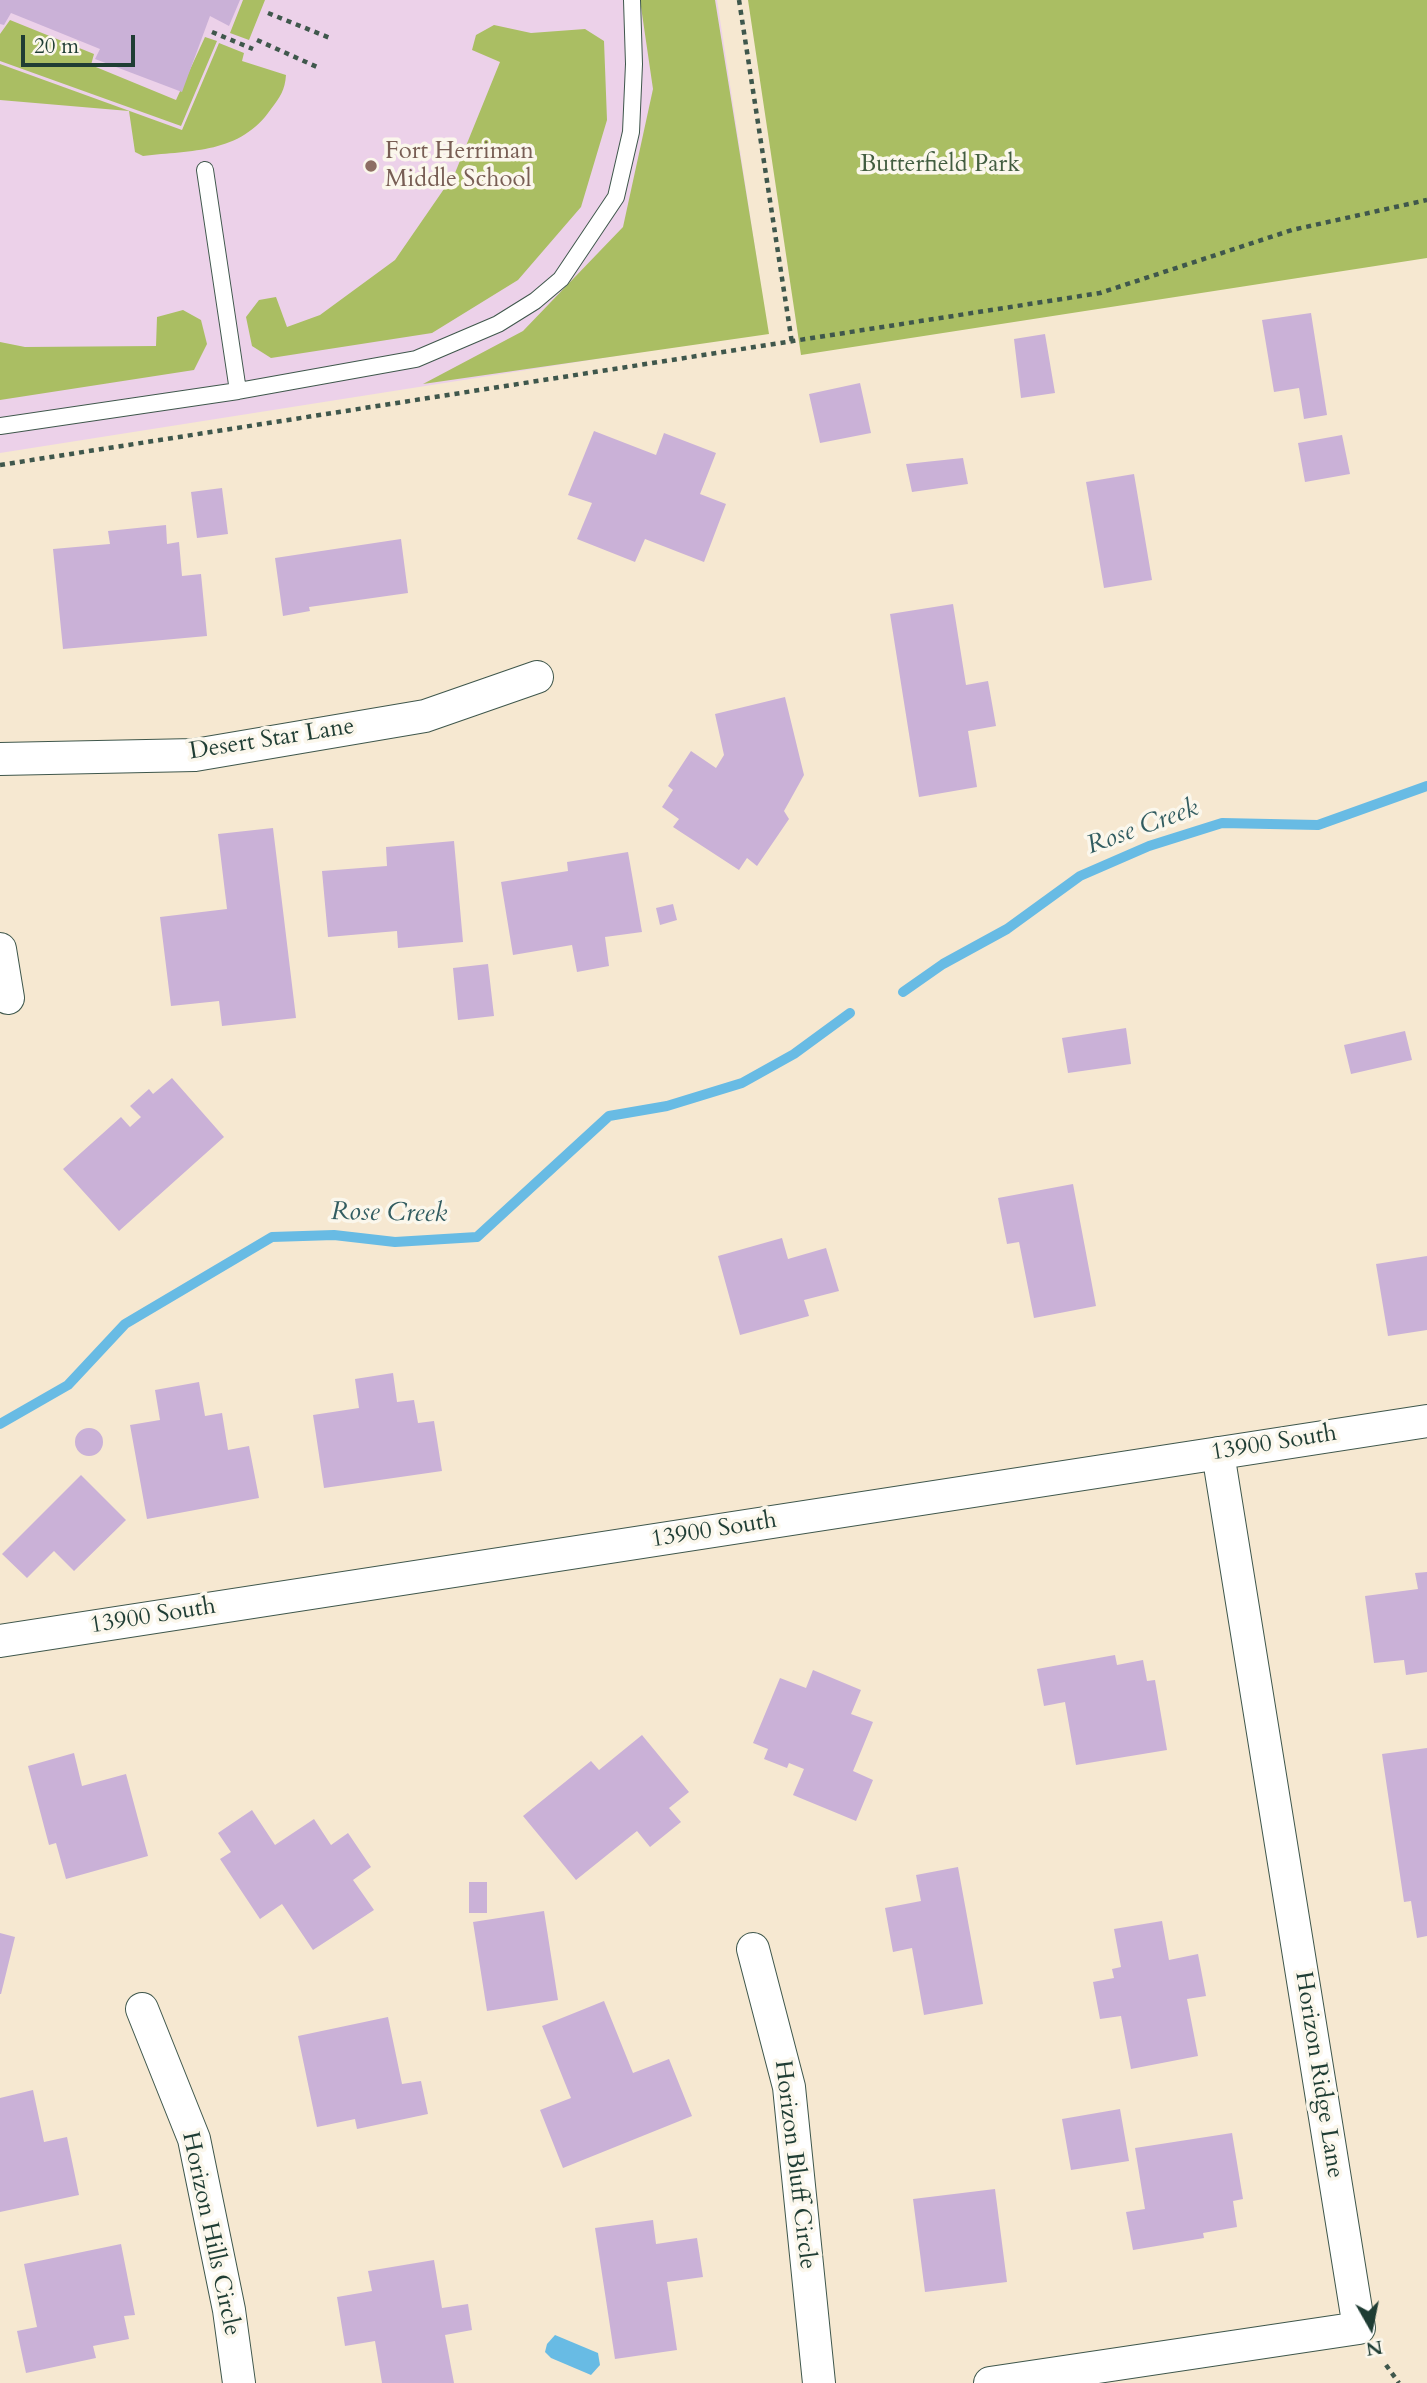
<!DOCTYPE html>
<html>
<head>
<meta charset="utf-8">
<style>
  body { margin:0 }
  #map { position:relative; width:1427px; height:2383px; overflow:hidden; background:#f6e8d1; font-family:Cardo,serif }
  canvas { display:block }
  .north { position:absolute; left:1336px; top:2292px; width:70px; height:70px; -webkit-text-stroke:5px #fbf7ec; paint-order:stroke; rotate:171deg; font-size:19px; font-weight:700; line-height:28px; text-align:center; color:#1f3d34 }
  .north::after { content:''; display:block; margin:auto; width:24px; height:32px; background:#1f3d34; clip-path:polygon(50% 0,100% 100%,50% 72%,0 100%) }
  .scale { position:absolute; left:21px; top:35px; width:114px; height:32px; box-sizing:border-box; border:4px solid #1f3d34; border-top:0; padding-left:9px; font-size:21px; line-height:24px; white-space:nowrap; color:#1f3d34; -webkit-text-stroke:5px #fbf7ec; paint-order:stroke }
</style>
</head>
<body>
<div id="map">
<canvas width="1427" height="2383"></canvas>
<div class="north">N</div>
<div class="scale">20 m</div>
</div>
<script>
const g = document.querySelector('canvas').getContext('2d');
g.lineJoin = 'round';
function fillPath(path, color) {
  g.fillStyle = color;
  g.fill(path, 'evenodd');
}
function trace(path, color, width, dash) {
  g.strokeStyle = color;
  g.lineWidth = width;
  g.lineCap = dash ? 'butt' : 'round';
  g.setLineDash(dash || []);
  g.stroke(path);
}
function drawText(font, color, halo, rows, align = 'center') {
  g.font = font + ' Cardo,serif';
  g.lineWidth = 7;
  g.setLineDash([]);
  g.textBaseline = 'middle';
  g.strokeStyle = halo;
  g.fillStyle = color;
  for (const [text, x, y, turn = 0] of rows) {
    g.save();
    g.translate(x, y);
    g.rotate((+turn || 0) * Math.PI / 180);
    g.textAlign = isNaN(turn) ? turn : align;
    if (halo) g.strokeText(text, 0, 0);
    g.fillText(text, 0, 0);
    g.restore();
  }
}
const built = new Path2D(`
  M0 0H717L768 332 0 453Z`);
const green = new Path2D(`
  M243 0H265L249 40 230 33Z
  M640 0H715L769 334 423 384 523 331 623 227 653 89Z
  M748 0H1427V258L801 355Z
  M10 20 94 54 91 65 176 100 205 37 217 41 181 126 0 61V34Z
  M494 25 531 33 585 29 604 41 607 120 581 207 518 280 432 333 271 358 252 346 246 317 259 300 276 297 287 327 320 315 395 260 455 173 500 62 472 50 476 35Z
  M219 43 244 53 242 61 286 75C285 90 280 97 271 109 240 154 192 150 143 156L135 152 129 111 0 100V64L182 130Z
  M183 310 201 320 207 344 194 370 0 400V342L25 347 156 346 157 317Z`);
const water = new Path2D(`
  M555 2335 598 2353 600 2365 591 2375 551 2358 545 2352 547 2344Z`);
const stream = new Path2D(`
  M903 992 943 964 1007 929 1080 876 1149 846 1222 823 1318 825 1427 786
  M0 1424 68 1385 125 1324 272 1237 334 1235 395 1242 477 1237 609 1116 667 1106 742 1083 794 1054 850 1013`);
const building = new Path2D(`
  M0 0H240L229 26 210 16 182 92 95 59 100 49 11 13 4 25 0 24Z
  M1311 313 1327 415 1304 419 1299 388 1274 392 1262 320Z
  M1045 334 1055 393 1021 398 1014 339Z
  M860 383 871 433 820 443 809 394Z
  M594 431 656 455 664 433 716 453 700 494 726 504 704 562 645 539 635 562 577 539 592 503 568 495Z
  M1342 435 1350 474 1305 482 1298 443Z
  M963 458 968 484 912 492 906 464Z
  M1134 474 1152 580 1104 588 1086 482Z
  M222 488 228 534 197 538 191 492Z
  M166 525 167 544 179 542 182 576 201 574 207 636 63 649 53 549 110 544 108 531Z
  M401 539 408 593 309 607 310 611 283 616 275 558Z
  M953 604 966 685 988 681 996 726 968 731 977 787 919 797 890 614Z
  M785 697 804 775 784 811 789 819 757 866 747 858 739 870 673 827 679 819 662 807 673 790 668 786 691 751 716 768 724 755 715 714Z
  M273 828 296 1018 222 1026 219 1001 171 1006 160 917 227 909 218 834Z
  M454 841 463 942 398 948 397 931 328 937 322 871 387 866 386 847Z
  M628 852 642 932 605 937 609 966 577 972 572 945 513 955 501 882 568 871 567 862Z
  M673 904 677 920 660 925 656 908Z
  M488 964 494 1016 458 1020 453 968Z
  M1126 1028 1131 1064 1068 1073 1062 1038Z
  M1405 1031 1412 1060 1351 1074 1344 1045Z
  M172 1078 224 1137 119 1231 63 1169 121 1117 130 1127 141 1117 130 1106 149 1089 153 1094Z
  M1073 1184 1096 1306 1034 1318 1019 1242 1007 1244 998 1198Z
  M782 1238 788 1259 826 1248 839 1291 804 1300 809 1316 740 1335 718 1256Z
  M1427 1256V1330L1388 1336 1376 1264Z
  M393 1373 397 1402 414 1400 418 1423 434 1421 442 1471 324 1488 313 1415 359 1408 355 1379Z
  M199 1382 205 1416 222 1413 228 1450 249 1446 259 1498 147 1519 130 1425 160 1420 155 1390Z
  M75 1442a14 14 0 1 1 28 0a14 14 0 1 1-28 0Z
  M81 1475 126 1520 74 1571 54 1551 27 1578 2 1554Z
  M1427 1572V1672L1406 1675 1404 1660 1374 1663 1365 1596 1418 1589 1415 1573Z
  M1115 1655 1117 1665 1143 1660 1147 1681 1155 1680 1167 1750 1076 1765 1065 1702 1044 1706 1037 1669Z
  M813 1670 861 1690 851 1714 873 1722 853 1771 873 1780 856 1821 793 1795 804 1769 789 1763 787 1768 764 1759 768 1749 753 1743 780 1678 806 1688Z
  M642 1735 689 1792 669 1808 681 1822 650 1847 637 1831 576 1880 523 1816 591 1761 599 1770Z
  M1427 1748V1936L1417 1938 1411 1901 1404 1902 1382 1754Z
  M74 1753 82 1786 126 1774 148 1856 66 1879 56 1843 49 1845 28 1766Z
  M252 1810 275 1845 314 1819 331 1845 348 1833 371 1867 353 1880 374 1910 313 1950 282 1904 260 1919 220 1859 231 1852 218 1833Z
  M958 1867 983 2004 924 2015 912 1948 893 1952 885 1908 921 1901 916 1875Z
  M469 1882H487V1913H469Z
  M544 1911 558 2000 487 2011 473 1922Z
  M1162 1921 1169 1960 1198 1954 1206 1996 1187 1999 1198 2056 1131 2069 1121 2016 1100 2019 1093 1982 1114 1978 1112 1969 1121 1967 1114 1929Z
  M0 1933 15 1937 1 1994H0Z
  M604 2001 633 2073 669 2059 692 2116 563 2168 540 2110 571 2098 542 2026Z
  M388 2017 402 2084 421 2081 428 2114 357 2129 355 2119 317 2127 298 2036Z
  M33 2090 44 2142 67 2137 79 2195 0 2212V2098Z
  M1120 2109 1129 2161 1071 2170 1062 2119Z
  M1232 2133 1243 2199 1233 2201 1237 2227 1203 2233 1204 2238 1133 2250 1126 2212 1145 2209 1135 2148Z
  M995 2189 1007 2282 925 2292 913 2199Z
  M653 2220 656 2244 697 2238 703 2277 667 2282 677 2350 615 2359 595 2228Z
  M121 2244 135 2315 124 2316 129 2339 93 2346 96 2358 26 2373 17 2331 37 2327 24 2264Z
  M434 2260 442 2308 468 2304 472 2330 445 2335 454 2383H382L375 2341 345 2346 337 2297 372 2291 368 2271Z`);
const path = new Path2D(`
  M739 0 792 343
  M268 13 330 38
  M212 32 253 49
  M257 40 317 67
  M0 465 1100 293 1292 230 1427 200
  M1386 2365 1399 2383`);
const lane = new Path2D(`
  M205 170 238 391
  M0 426 238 391 416 359 498 324 535 301 561 279 616 197 631 132 634 64 632 0`);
const street = new Path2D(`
  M0 759 195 755 425 716 537 677
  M0 949 8 998
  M0 1641 1427 1421
  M753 1949 789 2087 819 2383
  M142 2009 194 2139 229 2310 239 2383
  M990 2383 1359 2328 1218 1453`);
const markers = [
  [371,166,7,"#8d6e63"]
];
const educationNames = [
  ["Fort Herriman",385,152],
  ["Middle School",385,180]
];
const parkNames = [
  ["Butterfield Park",940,165]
];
const streetNames = [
  ["Desert Star Lane",272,740,-9],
  ["13900 South",1274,1444,-9],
  ["13900 South",714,1531,-9],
  ["13900 South",153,1617,-9],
  ["Horizon Ridge Lane",1318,2075,81],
  ["Horizon Bluff Circle",794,2165,83],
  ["Horizon Hills Circle",210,2234,78]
];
const waterNames = [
  ["Rose Creek",1143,828,-20],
  ["Rose Creek",389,1214,1]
];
fillPath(built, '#ecd1e9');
fillPath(green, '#aabe63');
fillPath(water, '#68bbe4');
trace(stream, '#68bbe4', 10);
fillPath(building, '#cab1d7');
trace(lane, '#3f574c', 18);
trace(street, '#3f574c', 34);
trace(path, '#3f574c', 4.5, [5, 5]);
trace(lane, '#fff', 16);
trace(street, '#fff', 32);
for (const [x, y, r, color] of markers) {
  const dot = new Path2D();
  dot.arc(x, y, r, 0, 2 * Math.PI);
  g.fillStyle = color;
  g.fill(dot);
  trace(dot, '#fbf7ec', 2.5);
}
drawText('24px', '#785e54', '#fbf7ec', educationNames, 'left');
drawText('24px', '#425d40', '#fbf7ec', parkNames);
drawText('24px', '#1f3d34', '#fbf7ec', streetNames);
drawText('italic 26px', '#315c60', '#fbf7ec', waterNames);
</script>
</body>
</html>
